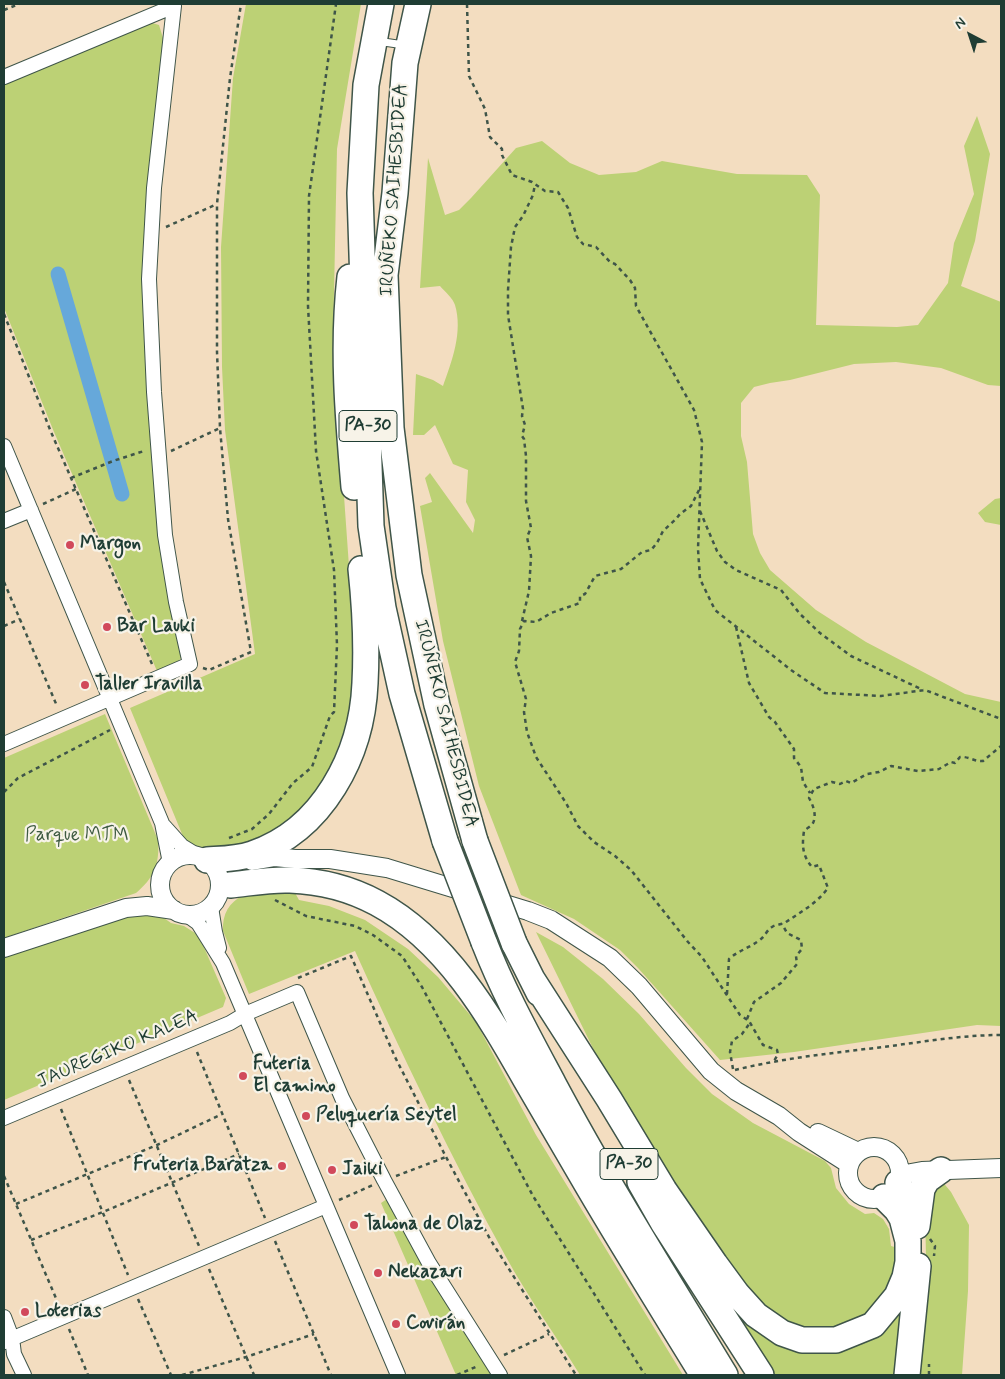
<!DOCTYPE html>
<html>
<head>
<meta charset="utf-8">
<style>
  body { margin:0 }
  #map { position:relative; width:1005px; height:1379px; overflow:hidden; background:#f3ddc0; font-family:Mynerve,sans-serif }
  canvas { display:block }
  .frame { position:absolute; inset:0; border:5px solid #1f3d34; pointer-events:none }
  .north { position:absolute; left:945px; top:10px; width:50px; height:50px; -webkit-text-stroke:4px #f7f3e8; paint-order:stroke; rotate:320deg; font-size:14px; font-weight:700; line-height:20px; text-align:center; color:#1f3d34 }
  .north::after { content:''; display:block; margin:auto; width:18px; height:22px; background:#1f3d34; clip-path:polygon(50% 0,100% 100%,50% 72%,0 100%) }
</style>
</head>
<body>
<div id="map">
<canvas width="1005" height="1379"></canvas>
<div class="frame"></div>
<div class="north">N</div>
</div>
<script>
const g = document.querySelector('canvas').getContext('2d');
g.lineJoin = 'round';
function fillPath(path, color) {
  g.fillStyle = color;
  g.fill(path, 'evenodd');
}
function trace(path, color, width, dash) {
  g.strokeStyle = color;
  g.lineWidth = width;
  g.lineCap = dash ? 'butt' : 'round';
  g.setLineDash(dash || []);
  g.stroke(path);
}
function drawText(font, color, halo, rows, align = 'center') {
  g.font = font + ' Mynerve,sans-serif';
  g.lineWidth = 4.5;
  g.setLineDash([]);
  g.textBaseline = 'middle';
  g.strokeStyle = halo;
  g.fillStyle = color;
  for (const [text, x, y, turn = 0] of rows) {
    g.save();
    g.translate(x, y);
    g.rotate((+turn || 0) * Math.PI / 180);
    g.textAlign = isNaN(turn) ? turn : align;
    if (halo) g.strokeText(text, 0, 0);
    g.fillText(text, 0, 0);
    g.restore();
  }
}
const green = new Path2D(`
  M246 4H361L337 149 333 341 355 651 349 718 323 787 293 818 261 843 206 853 187 846 130 708 255 654 225 430 222 367 221 247 233 78Z
  M149 22 159 25 163 38 144 236 145 359 153 475 160 533 181 658 177 663 157 671 54 432 4 308V84Z
  M977 116 990 154 975 241 961 286 1001 302V386L988 385 941 368 896 362 854 364 790 380 770 383 754 387 741 403V436L747 462 753 534 760 553 770 570 816 610 866 642 965 694 1001 702V1026L977 1025 794 1052 720 1060 638 968 620 950 574 919 521 895 479 786 443 641 420 506 432 502 425 478 430 473 473 533 475 520 466 502 468 470 453 464 435 425 424 435H413L416 374 433 380 443 386C452 361 463 332 455 305 453 298 444 291 440 286L420 288 428 158 445 215 459 210 471 198 516 148 542 141 570 163 599 175 636 172 662 161 737 174 807 175 820 195 816 325 897 327 918 325 948 283 954 243 974 194 964 146Z
  M1001 498V525L985 522 978 513 995 499Z
  M105 714 158 840C160 863 154 878 136 893L4 938V758Z
  M294 891 299 900 329 906 365 920 408 949 438 977 476 1022 536 1135 683 1375H580C556 1336 528 1297 506 1257 451 1157 402 1055 355 951L249 994 223 931C222 914 229 902 244 895Z
  M145 913 161 916 171 923 184 926 195 933 203 945 226 998 223 1007 4 1100V957L129 916Z
  M536 932 563 947 603 979 639 1014 686 1068 712 1094 753 1123 825 1161 831 1168 836 1188 849 1204 865 1214 874 1213 883 1219 889 1229 891 1246 898 1248V1273L869 1314 842 1329 802 1331 773 1319 742 1289 609 1081Z
  M941 1180 951 1192 969 1225 968 1291 962 1375H916L926 1259 925 1205Z
  M387 1199 492 1375H456L381 1203Z
  M724 1293 827 1352 906 1296 898 1375H775Z`);
const canal = new Path2D(`
  M58 274 122 494`);
const path = new Path2D(`
  M467 4 469 76 485 109 490 137 502 149V155L512 175 532 182 545 191 558 192 568 208 577 237 583 244 596 247 610 262 615 264 630 280 635 288 636 306 694 410 702 442 698 549 700 579 715 610 791 670 825 693 881 696 925 690 1001 719
  M4 10 19 4
  M166 227 217 204
  M4 314 51 432 152 664
  M171 451 220 428
  M71 478 113 461 144 451
  M699 490 691 506 680 514 676 519 663 531 657 543 651 550 642 552 621 569 595 576 585 594 580 596V603L551 613 536 622 524 621 520 629 519 651 515 662 526 699 524 712 527 732 536 757 566 803 578 826 594 842 615 856 631 870 688 942 702 957 732 1003 740 1015 749 1021 763 1045 777 1050 778 1054 774 1061
  M43 504 76 489
  M700 511 717 551 725 562 736 570 781 590 800 614 820 633 851 656 923 690
  M4 582 57 706
  M522 621 529 591 531 556 527 537 531 528 526 501V456L524 439 522 436 525 425 522 416 523 409 508 315V290L511 247 515 227 523 216 533 195 535 184
  M4 626 20 619
  M736 627 749 683 769 717 775 722 794 749V758L801 767 803 782 810 793
  M203 668 209 670 251 652 228 519 220 428 217 352V204L230 78 241 4
  M4 792 18 778 110 730
  M229 838 252 829 269 814 293 783 312 767 330 716 334 712 337 645 334 570 316 451 308 306 309 196 336 4
  M275 900 306 916 355 926 373 935 402 956 422 987 533 1196 645 1375
  M298 978 351 956 395 1057 446 1157 490 1239 576 1375
  M727 994 729 959C739 950 750 948 761 939 765 936 767 930 772 927 776 924 782 925 786 922 801 912 817 903 828 888L819 865 812 867C802 855 802 845 804 831 807 828 812 826 813 823 817 815 813 805 809 798L814 789 832 782 840 784 846 781 851 783 867 774 879 772 891 766 918 771 939 769 951 762 955 763 960 757C968 756 975 762 983 761L1001 746
  M747 1019 754 1002 781 983 797 964 796 956 802 949 801 940 787 933 782 924
  M197 1052 265 1218
  M733 1069 730 1052 732 1041 742 1034 750 1023
  M735 1070C783 1058 833 1053 883 1047 922 1042 962 1035 1001 1035
  M129 1080 199 1246
  M61 1109 128 1275
  M4 1176 58 1303
  M396 1176 446 1157
  M339 1200 373 1185
  M16 1204 157 1145 222 1114
  M930 1239 935 1246 934 1256
  M31 1240 103 1212 239 1154
  M275 1241 331 1375
  M209 1269 254 1375
  M138 1299 171 1375
  M69 1329 88 1375
  M504 1355 549 1334
  M182 1375 246 1357 314 1334
  M457 1375 478 1366
  M929 1375V1364`);
const service = new Path2D(`
  M377 41 404 45`);
const minor = new Path2D(`
  M4 77 174 6 154 188 149 279 154 392 165 535 176 602 190 664 4 744
  M4 446 162 823 170 863
  M4 521 31 510
  M164 826 182 846 200 857
  M211 907 215 932 219 948
  M187 915 198 923 223 963 398 1375
  M4 1118 230 1023 245 1014 297 992 342 1098 384 1180 429 1263 500 1375
  M4 1317 12 1338 14 1354 24 1375
  M4 1342 326 1206`);
const tertiary = new Path2D(`
  M160 885a30 30 0 1 1 60 0a30 30 0 1 1-60 0Z
  M252 861 275 857 295 859H330L387 868 528 911 551 920 610 958 639 986 711 1071 736 1091 779 1116 799 1132 849 1164
  M4 948 126 908 147 906 174 910
  M818 1133 858 1152
  M848 1173a26 26 0 1 1 52 0a26 26 0 1 1-52 0Z
  M900 1175 922 1171 1001 1168`);
const motorway = new Path2D(`
  M381 4 366 85 360 193 371 526 383 608 402 694 445 841
  M418 4 405 63 395 193 385 275 391 428 409 575 437 705 475 841
  M350 277C342 347 348 417 354 487
  M207 860C222 859 237 859 252 854 323 830 362 755 365 683 367 645 365 606 361 569
  M230 885C250 883 271 879 290 880 320 881 351 889 377 903 446 940 489 1015 526 1080 547 1116 568 1152 589 1188 626 1251 665 1313 703 1375
  M484 942C503 991 529 1038 554 1085 607 1184 667 1279 725 1375
  M514 943 539 993
  M532 979 609 1099 664 1190 715 1264 737 1294 756 1315 782 1333 802 1340H836L873 1325 897 1296 905 1277 908 1262V1241L902 1218 897 1210 884 1197
  M640 1182 664 1224 761 1375
  M898 1183 914 1219
  M917 1226 922 1189 927 1180 941 1170
  M907 1375 918 1266`);
const motorwayBridge = new Path2D(`
  M445 841 484 942
  M475 841 514 943`);
const markers = [
  [70,545,5,"#d1495b"],
  [107,627,5,"#d1495b"],
  [85,685,5,"#d1495b"],
  [243,1076,5,"#d1495b"],
  [306,1116,5,"#d1495b"],
  [282,1166,5,"#d1495b"],
  [332,1170,5,"#d1495b"],
  [354,1225,5,"#d1495b"],
  [378,1273,5,"#d1495b"],
  [25,1312,5,"#d1495b"],
  [396,1324,5,"#d1495b"]
];
const shields = [
  [368,426,58],
  [629,1164,58]
];
const shieldNames = [
  ["PA-30",368,426],
  ["PA-30",629,1164]
];
const streetNames = [
  ["IRUÑEKO SAIHESBIDEA",395,190,-86],
  ["IRUÑEKO SAIHESBIDEA",445,724,76],
  ["JAUREGIKO KALEA",118,1050,-23]
];
const poiNames = [
  ["Margon",80,545],
  ["Bar Lauki",117,627],
  ["Taller Iravilla",95,685],
  ["Futeria",253,1065],
  ["El camino",253,1087],
  ["Peluquería Seytel",316,1116],
  ["Fruteria Baratza",272,1166,"right"],
  ["Jaiki",342,1170],
  ["Tahona de Olaz",364,1225],
  ["Nekazari",388,1273],
  ["Loterias",35,1312],
  ["Covirán",406,1324]
];
const parkNames = [
  ["Parque MTM",77,836]
];
fillPath(green, '#bcd175');
trace(canal, '#66a8da', 15);
trace(service, '#3f5549', 9);
trace(minor, '#3f5549', 16);
trace(tertiary, '#3f5549', 20);
trace(motorway, '#3f5549', 28);
trace(path, '#3f5549', 2.5, [4, 4]);
trace(service, '#fff', 7);
trace(minor, '#fff', 14);
trace(tertiary, '#fff', 18);
trace(motorway, '#fff', 25);
trace(motorwayBridge, '#3f5549', 28, []);
trace(motorwayBridge, '#fff', 25);
for (const [x, y, r, color] of markers) {
  const dot = new Path2D();
  dot.arc(x, y, r, 0, 2 * Math.PI);
  g.fillStyle = color;
  g.fill(dot);
  trace(dot, '#f7f3e8', 2);
}
for (const [x, y, w] of shields) {
  const box = new Path2D();
  box.roundRect(x - w / 2, y - 15.5, w, 31, 4);
  g.fillStyle = '#f7f3e8';
  g.fill(box);
  trace(box, '#1f3d34', 1);
}
drawText('bold 18px', '#1f3d34', null, shieldNames);
drawText('19px', '#1f3d34', '#f7f3e8', streetNames);
drawText('bold 19px', '#1f3d34', '#f7f3e8', poiNames, 'left');
drawText('19px', '#3e5b41', '#f7f3e8', parkNames);
</script>
</body>
</html>
